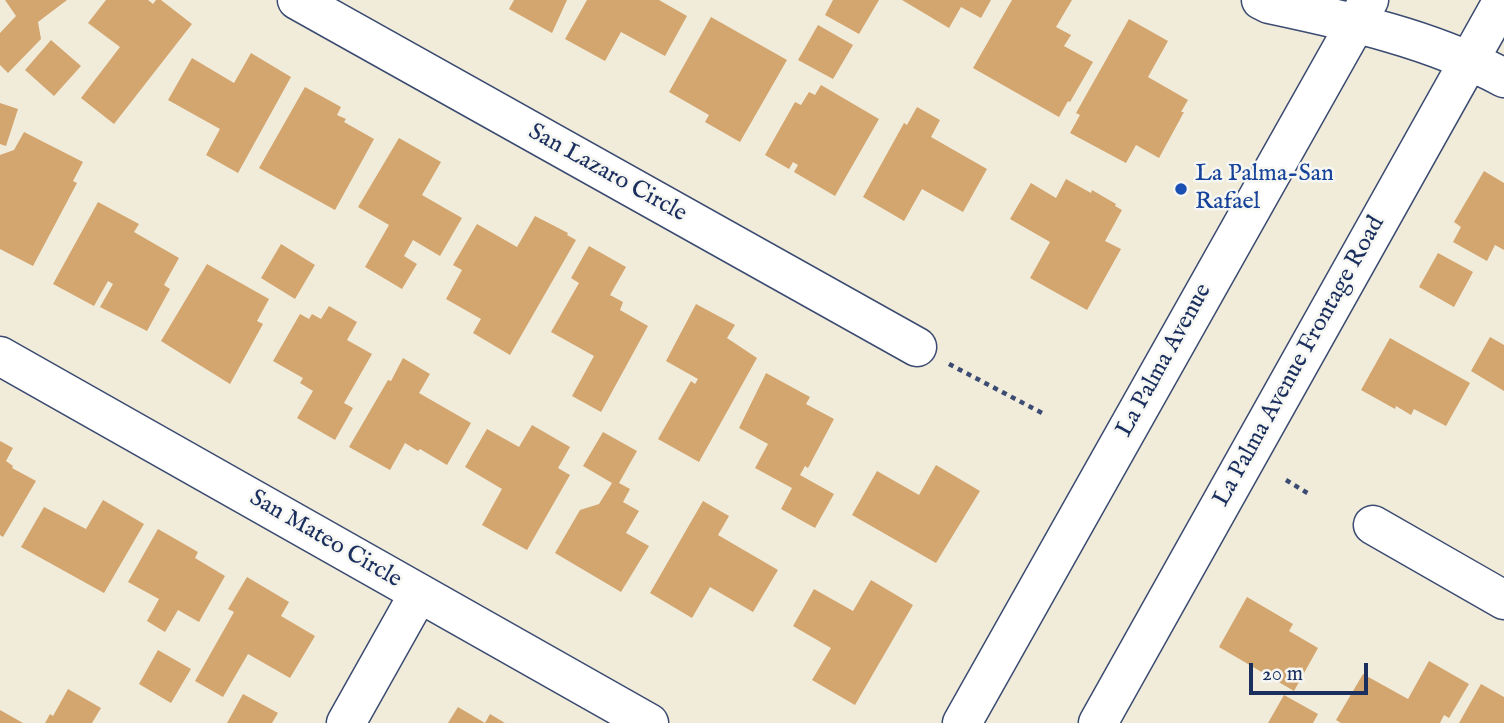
<!DOCTYPE html>
<html>
<head>
<meta charset="utf-8">
<style>
  body { margin:0 }
  #map { position:relative; width:1504px; height:723px; overflow:hidden; background:#f1ecda; font-family:"IM FELL English",serif }
  canvas { display:block }
  .scale { position:absolute; left:1249px; top:663px; width:119px; height:32px; box-sizing:border-box; border:4px solid #1b2f5e; border-top:0; padding-left:9px; font-size:21px; line-height:24px; white-space:nowrap; color:#1b2f5e; -webkit-text-stroke:5px #f6f6f2; paint-order:stroke }
</style>
</head>
<body>
<div id="map">
<canvas width="1504" height="723"></canvas>
<div class="scale">20 m</div>
</div>
<script>
const g = document.querySelector('canvas').getContext('2d');
g.lineJoin = 'round';
function fillPath(path, color) {
  g.fillStyle = color;
  g.fill(path, 'evenodd');
}
function trace(path, color, width, dash) {
  g.strokeStyle = color;
  g.lineWidth = width;
  g.lineCap = dash ? 'butt' : 'round';
  g.setLineDash(dash || []);
  g.stroke(path);
}
function drawText(font, color, halo, rows, align = 'center') {
  g.font = font + ' "IM FELL English",serif';
  g.lineWidth = 5;
  g.setLineDash([]);
  g.textBaseline = 'middle';
  g.strokeStyle = halo;
  g.fillStyle = color;
  for (const [text, x, y, turn = 0] of rows) {
    g.save();
    g.translate(x, y);
    g.rotate((+turn || 0) * Math.PI / 180);
    g.textAlign = isNaN(turn) ? turn : align;
    if (halo) g.strokeText(text, 0, 0);
    g.fillText(text, 0, 0);
    g.restore();
  }
}
const building = new Path2D(`
  M5 0H67L38 22 41 39 8 73 0 65V33L16 16Z
  M106 0H148L153 4 156 0H161L192 24 114 124 81 98 120 47 88 23Z
  M514 0H567L552 33 509 9Z
  M587 0H659L687 16 665 56 621 32 605 61 565 39Z
  M833 0H879L859 34 825 15Z
  M902 0H991L981 18 961 7 949 28Z
  M1012 0H1072L1056 27 1071 35 1064 46 1093 62 1070 102 1068 101 1059 117 973 68Z
  M711 17 787 60 740 142 705 122 709 115 669 92Z
  M1129 19 1168 41 1148 77 1188 100 1181 112H1184L1159 158 1136 145 1126 163 1070 133 1080 115 1076 113Z
  M818 25 853 45 833 79 798 60Z
  M51 40 81 66 54 96 25 70Z
  M251 53 291 77 238 173 206 155 220 129 168 100 192 58 234 83Z
  M821 85 879 119 835 196 794 172 798 165 793 162 789 169 765 155 795 102 801 105 809 92 815 95Z
  M305 87 341 107 337 115 346 119 344 122 374 139 335 210 259 168Z
  M0 103 18 109 6 146 0 144Z
  M917 107 940 120 931 137 987 169 963 212 922 189 904 221 863 197 904 123 907 125Z
  M24 132 83 162 73 181 77 183 33 266 0 249V155L14 150Z
  M399 138 441 162 422 195 462 218 440 256 413 240 404 256 417 264 402 289 365 267 389 225 358 207Z
  M1484 171 1504 183V250L1495 245 1487 261 1453 242 1461 227 1454 222Z
  M1066 179 1091 193 1092 190 1116 204 1115 206 1122 210 1105 241 1121 249 1087 310 1030 278 1050 242 1010 219 1031 183 1056 198Z
  M98 202 139 224 134 232 179 258 164 285 170 289 147 331 100 307 113 284 108 281 94 306 53 284Z
  M535 216 568 233 567 235 576 240 510 355 473 333 481 319 446 299 462 270 453 265 477 224 517 247Z
  M281 244 315 265 295 299 261 278Z
  M589 246 626 267 610 295 623 302 620 310 648 326 601 412 572 396 594 356 551 332 579 283 571 278Z
  M1438 253 1473 272 1454 307 1419 287Z
  M207 264 269 299 257 321 263 324 230 384 161 341Z
  M696 304 735 325 727 338 757 358 699 462 658 439 691 381 695 384 698 379 666 361Z
  M329 306 357 322 347 340 372 354 344 403 353 408 335 440 297 418 313 391 300 383 303 378 273 361 300 314 309 319 312 314 321 319Z
  M1490 337 1504 345V391L1471 371Z
  M1390 338 1470 383 1446 426 1414 409 1411 415 1396 406 1395 409 1361 390Z
  M403 358 430 374 419 393 471 423 447 465 420 449 418 451 405 443 390 470 349 447 388 380 391 381Z
  M766 373 810 397 806 404 834 419 808 468 805 466 800 475 834 494 815 528 781 509 792 488 755 468 768 444 739 428Z
  M532 425 570 447 558 468 570 475 527 550 482 525 502 489 465 467 487 429 519 447Z
  M603 432 637 451 619 483 630 489 623 502 639 511 626 533 649 546 621 592 555 553 580 510 599 504 612 483 583 466Z
  M0 441 13 448 6 461 13 466 12 468 36 481 3 537 0 535Z
  M936 465 980 491 936 563 852 515 877 471 919 495Z
  M103 500 144 524 104 593 21 547 44 507 86 529Z
  M703 501 729 516 718 535 778 570 753 612 710 587 692 618 650 593Z
  M158 529 198 552 195 558 225 576 199 622 178 610 165 632 147 621 159 599 128 582Z
  M247 577 289 602 281 616 315 636 290 678 248 654 223 697 195 681 234 612 228 609Z
  M871 580 913 605 855 705 812 680 831 648 793 626 814 589 853 611Z
  M1247 597 1293 624 1289 631 1318 648 1294 691 1219 647Z
  M158 650 191 669 171 703 139 684Z
  M1429 661 1469 684 1449 718 1444 715 1440 723H1341L1336 720 1363 674 1408 699Z
  M1481 684 1504 697V723H1459Z
  M68 689 101 708 92 723H45L50 714 53 716Z
  M243 694 278 713 272 723H227Z
  M1284 695 1318 714 1313 723H1268Z
  M458 707 485 723 490 714 505 723H448Z
  M0 710 23 723H0Z`);
const path = new Path2D(`
  M949 364 1042 413
  M1286 480 1309 494`);
const minor = new Path2D(`
  M297 0 917 347
  M1261 0 1269 4C1349 21 1432 39 1504 78
  M0 356 649 723
  M1373 525 1504 600
  M346 723 419 593
  M1098 723 1503 0`);
const major = new Path2D(`
  M962 723 1369 0`);
const markers = [
  [1181,189,7,"#1a4fb4"]
];
const streetNames = [
  ["San Lazaro Circle",607,174,29],
  ["La Palma Avenue",1165,361,-61],
  ["La Palma Avenue Frontage Road",1300,362,-61],
  ["San Mateo Circle",325,540,30]
];
const transitNames = [
  ["La Palma-San",1195,175],
  ["Rafael",1195,203]
];
fillPath(building, '#d3a56f');
trace(minor, '#3b4b71', 41);
trace(major, '#3b4b71', 41);
trace(path, '#3b4b71', 4.5, [5, 5]);
trace(minor, '#fff', 38);
trace(major, '#fff', 38);
for (const [x, y, r, color] of markers) {
  const dot = new Path2D();
  dot.arc(x, y, r, 0, 2 * Math.PI);
  g.fillStyle = color;
  g.fill(dot);
  trace(dot, '#f6f6f2', 2.5);
}
drawText('24px', '#1b2f5e', '#f6f6f2', streetNames);
drawText('24px', '#164399', '#f6f6f2', transitNames, 'left');
</script>
</body>
</html>
